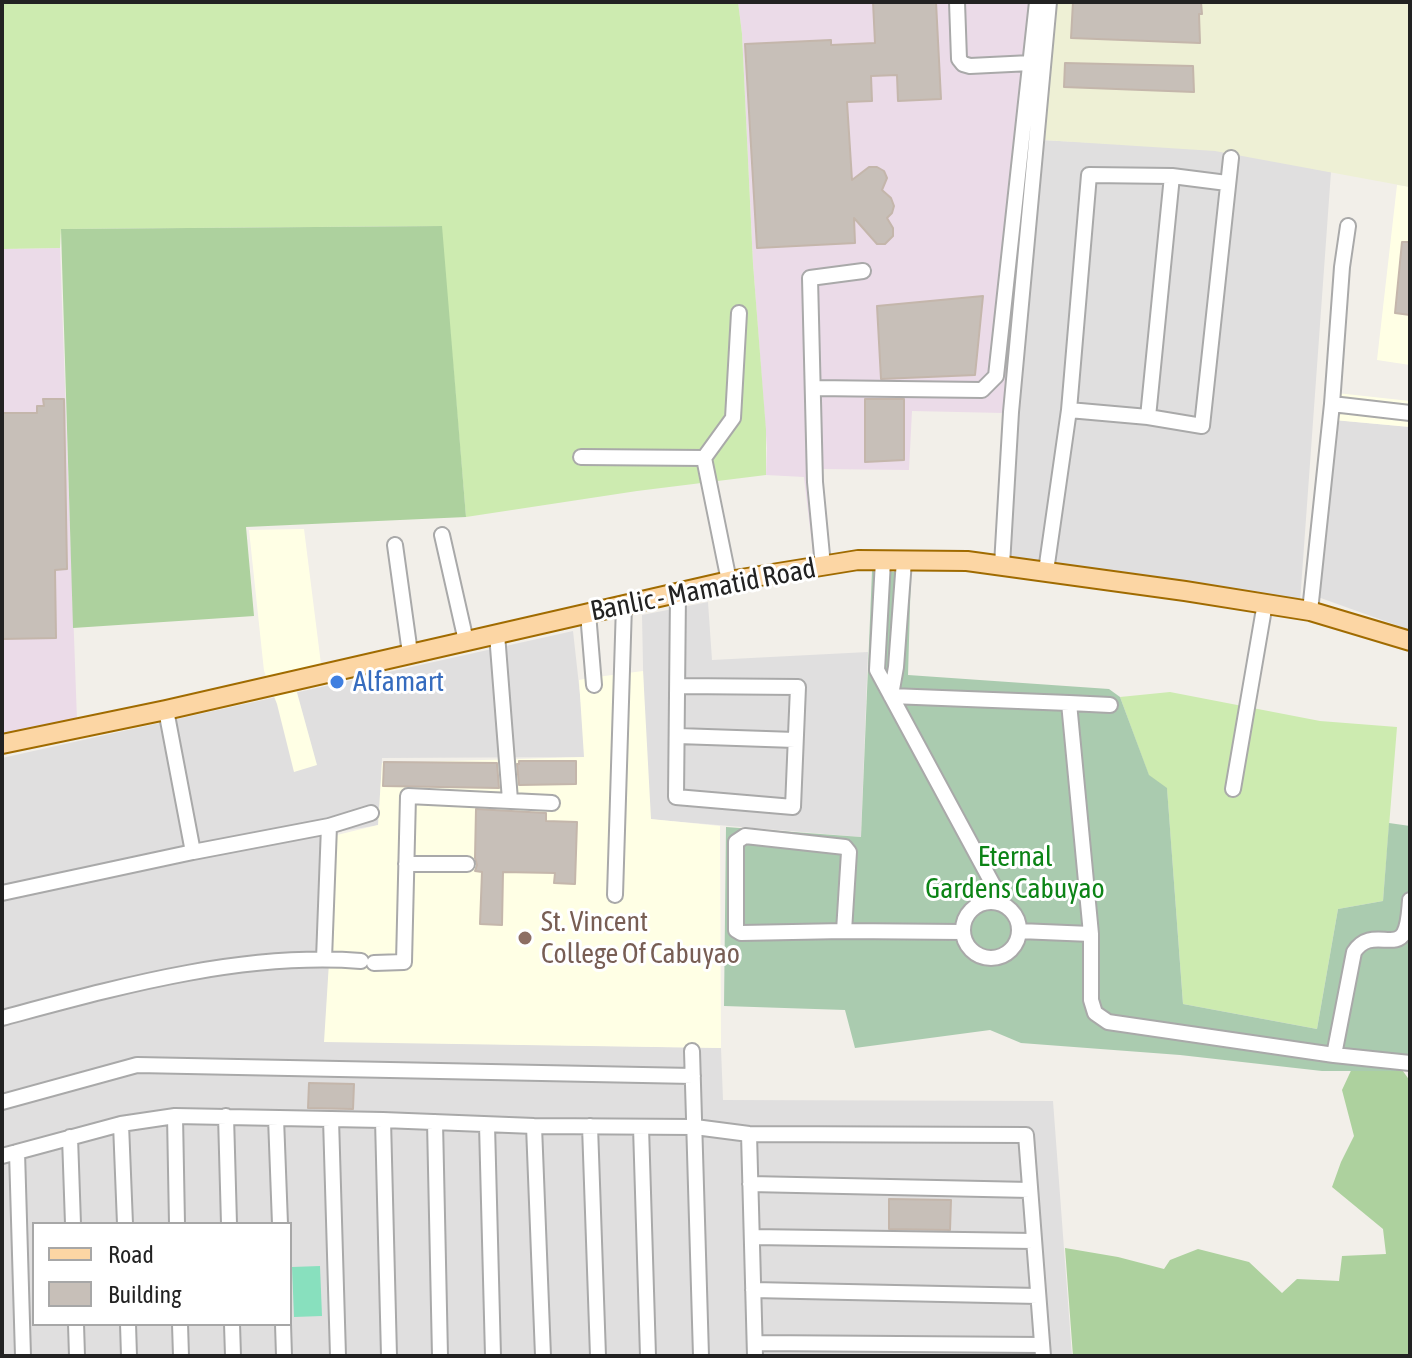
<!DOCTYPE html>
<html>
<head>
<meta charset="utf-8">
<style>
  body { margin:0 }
  #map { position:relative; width:1412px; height:1358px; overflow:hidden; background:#f2efe9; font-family:"Asap Condensed",sans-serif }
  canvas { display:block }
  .frame { position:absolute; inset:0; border:4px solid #222; pointer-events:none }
  .legend { position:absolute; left:32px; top:1222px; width:260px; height:104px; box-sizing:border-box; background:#fff; border:2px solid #a7a7a7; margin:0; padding:10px 14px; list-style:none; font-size:24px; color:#222 }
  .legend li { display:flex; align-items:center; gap:16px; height:40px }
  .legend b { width:40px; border:2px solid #a7a7a7 }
</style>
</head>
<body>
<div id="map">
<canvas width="1412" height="1358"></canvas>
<div class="frame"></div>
<ul class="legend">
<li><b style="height:10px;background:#fcd6a4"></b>Road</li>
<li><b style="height:22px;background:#c7bfb8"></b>Building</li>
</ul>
</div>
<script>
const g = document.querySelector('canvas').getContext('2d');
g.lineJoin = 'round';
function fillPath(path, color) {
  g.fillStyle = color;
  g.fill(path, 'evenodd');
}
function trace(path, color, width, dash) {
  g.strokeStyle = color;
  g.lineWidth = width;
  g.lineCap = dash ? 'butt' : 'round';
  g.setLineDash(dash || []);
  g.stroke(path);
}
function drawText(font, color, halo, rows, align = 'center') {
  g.font = font + ' "Asap Condensed",sans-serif';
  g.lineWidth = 6;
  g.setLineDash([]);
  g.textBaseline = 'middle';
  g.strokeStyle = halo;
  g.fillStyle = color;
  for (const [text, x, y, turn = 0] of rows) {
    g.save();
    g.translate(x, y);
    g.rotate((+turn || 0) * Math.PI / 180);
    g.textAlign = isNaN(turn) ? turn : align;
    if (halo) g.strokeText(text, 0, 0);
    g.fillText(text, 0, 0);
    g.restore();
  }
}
const residential = new Path2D(`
  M1041 140 1215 149 1331 172 1300 602 1004 556Z
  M1334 420 1410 427V630L1315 596Z
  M708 602 712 660 868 652 861 837 646 819 642 615Z
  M573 631 587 757 382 758 379 825 337 832 331 945 376 1042 721 1048 723 1100 1053 1101 1072 1356H2V758ZM34 1224H290V1324H34Z`);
const industrial = new Path2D(`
  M738 2H1042L1031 141 1003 413 912 411 909 470 819 469 829 561 814 562 804 477 766 475 767 448 753 264 742 34Z
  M60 248 77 720 2 735V249Z`);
const education = new Path2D(`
  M1397 185 1410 187V365L1377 360Z
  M1337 393 1410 401V427L1334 420Z
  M304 529 322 672 293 678 317 765 294 772 277 704 264 671 249 530Z
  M643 671 651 819 720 826 721 1048 324 1042 337 835 378 825 382 763 584 757 579 680 589 678Z`);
const farmland = new Path2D(`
  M1042 2H1410V187L1215 151 1043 140Z`);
const grass = new Path2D(`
  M2 2H738L742 34 753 264 766 430V475L637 491 466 517 441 226 61 229 60 248 2 249Z
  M1170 692 1320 721 1397 727 1383 901 1338 909 1317 1029 1183 1004 1167 789 1149 776 1120 697Z`);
const forest = new Path2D(`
  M442 226 466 517 246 527 254 616 73 628 61 229Z
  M1383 1043 1410 1081V1356H1073L1065 1248 1118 1257 1164 1269 1170 1260 1198 1249 1249 1262 1282 1293 1297 1279 1339 1281 1342 1256 1386 1254 1383 1229 1332 1187 1341 1162 1354 1136 1342 1090 1355 1062Z`);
const cemetery = new Path2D(`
  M872 571 911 572 908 675 1109 689 1120 697 1149 775 1167 788 1183 1004 1317 1029 1338 909 1383 901 1389 823 1410 826V1071H1322L1180 1055 1021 1043 990 1030 855 1048 845 1010 724 1006 726 827 861 837Z`);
const pitch = new Path2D(`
  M320 1266 322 1316 294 1317 292 1267Z`);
const building = new Path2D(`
  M873 2H936L941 99 898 101 897 75 871 76 872 101 847 102 852 180 869 167H877L884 171 887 178 882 190 891 198 894 206 892 213 887 218 893 228V236L885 244H877L854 218 855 243 757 248 745 44 831 40V45L875 43Z
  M1073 2H1201L1202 14H1199L1200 43 1071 38Z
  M1065 63 1193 66 1194 92 1064 87Z
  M1402 242H1410V315L1395 313Z
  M983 296 975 375 881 379 877 306Z
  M43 399H64L67 569 55 570 56 638 2 639V413H37V406H44Z
  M865 399H904V460L865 462Z
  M519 761H576V784L519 785 517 764H519Z
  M384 762 497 763 499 788 383 786Z
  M476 809 546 813V821L577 822 575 884 554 883 555 873 503 872 502 925 480 924 482 872 475 871 477 865 475 858Z
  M309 1083 354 1084 353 1109 308 1108Z
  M889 1199 951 1200 950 1230 889 1229Z`);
const minor = new Path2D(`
  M957 2 959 59 963 64 970 66 1031 63
  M814 388 982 390 996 376 1037 2
  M1332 404 1410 413
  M1069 410 1148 417 1202 426 1231 158
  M1148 417 1172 176
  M581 457 704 458 729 581
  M704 458 733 418 739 313
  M442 535 466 641
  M395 545 410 653
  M883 561 877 670 1004 905
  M1002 565 1011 412 1049 2
  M823 566 815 482 810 278 863 271
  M1046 571 1069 410 1089 175 1172 176 1227 183
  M678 593 676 797 793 807 798 687 678 686
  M1310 611 1332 404 1342 267 1348 226
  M588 613 594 685
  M497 634 510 800
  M891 695 896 667 904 561
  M891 696 1069 703 1091 934 1019 931
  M1069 703 1110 705
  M166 710 193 852
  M678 736 795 740
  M1233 789 1265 603
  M406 864H467
  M2 893 193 852 329 826 371 813
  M615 895 624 605
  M963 930a28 28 0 1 1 56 0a28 28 0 1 1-56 0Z
  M844 931 849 852 845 847 745 836 736 842V930L741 933 844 931 963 932
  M1091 934V1000L1095 1013 1108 1022 1334 1055 1410 1063
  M324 959 329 826
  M374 963 404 962 408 796 552 803
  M2 1018C118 987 240 952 361 961
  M692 1051 701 1356
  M1334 1055 1354 952C1370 927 1395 950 1404 933 1409 924 1409 910 1410 900
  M2 1102 137 1065 693 1076
  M175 1116 177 1224
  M226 1116 229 1224
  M276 1118 280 1224
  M331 1119 338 1356
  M383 1120 389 1356
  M435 1122 440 1356
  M121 1124 125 1224
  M487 1125 493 1356
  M534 1126 543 1356
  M590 1126 598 1356
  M641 1127 648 1356
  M749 1134 755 1356
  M70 1137 73 1224
  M17 1152 23 1356
  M2 1156 121 1124 175 1116 383 1120 534 1126 695 1127 749 1134 1026 1135 1043 1356
  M750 1184 1030 1190
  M752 1237 1034 1241
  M753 1290 1038 1296
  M76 1324 77 1356
  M128 1324 129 1356
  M180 1324 181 1356
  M232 1324 233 1356
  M283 1324 284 1356
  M755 1343 1042 1345`);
const major = new Path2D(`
  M2 744 166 710 729 581 858 560 967 561 1185 591 1310 611 1410 641`);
const markers = [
  [337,682,8,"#3f7fe0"],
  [525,938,8,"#8d6e63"]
];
const streetNames = [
  ["Banlic - Mamatid Road",703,590,-11]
];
const shopNames = [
  ["Alfamart",353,682]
];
const parkNames = [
  ["Eternal",1015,857],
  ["Gardens Cabuyao",1015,889]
];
const educationNames = [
  ["St. Vincent",541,922],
  ["College Of Cabuyao",541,954]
];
fillPath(residential, '#e0dfdf');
fillPath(industrial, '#ebdbe8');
fillPath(education, '#ffffe5');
fillPath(farmland, '#eef0d5');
fillPath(grass, '#cdebb0');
fillPath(forest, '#add19e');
fillPath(cemetery, '#aacbaf');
fillPath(pitch, '#88e0be');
fillPath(building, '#c7bfb8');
trace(building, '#c4b6ab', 2);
trace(minor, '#a9a9a9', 18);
trace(major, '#a06b00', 22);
trace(minor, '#fff', 14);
trace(major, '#fcd6a4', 18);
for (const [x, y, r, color] of markers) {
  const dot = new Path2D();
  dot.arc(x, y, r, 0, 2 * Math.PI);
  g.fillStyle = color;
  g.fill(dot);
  trace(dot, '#fff', 3);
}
drawText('28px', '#222', '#fff', streetNames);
drawText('28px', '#366cbe', '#fff', shopNames, 'left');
drawText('28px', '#0c8416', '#fff', parkNames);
drawText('28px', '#785e54', '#fff', educationNames, 'left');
</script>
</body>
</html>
